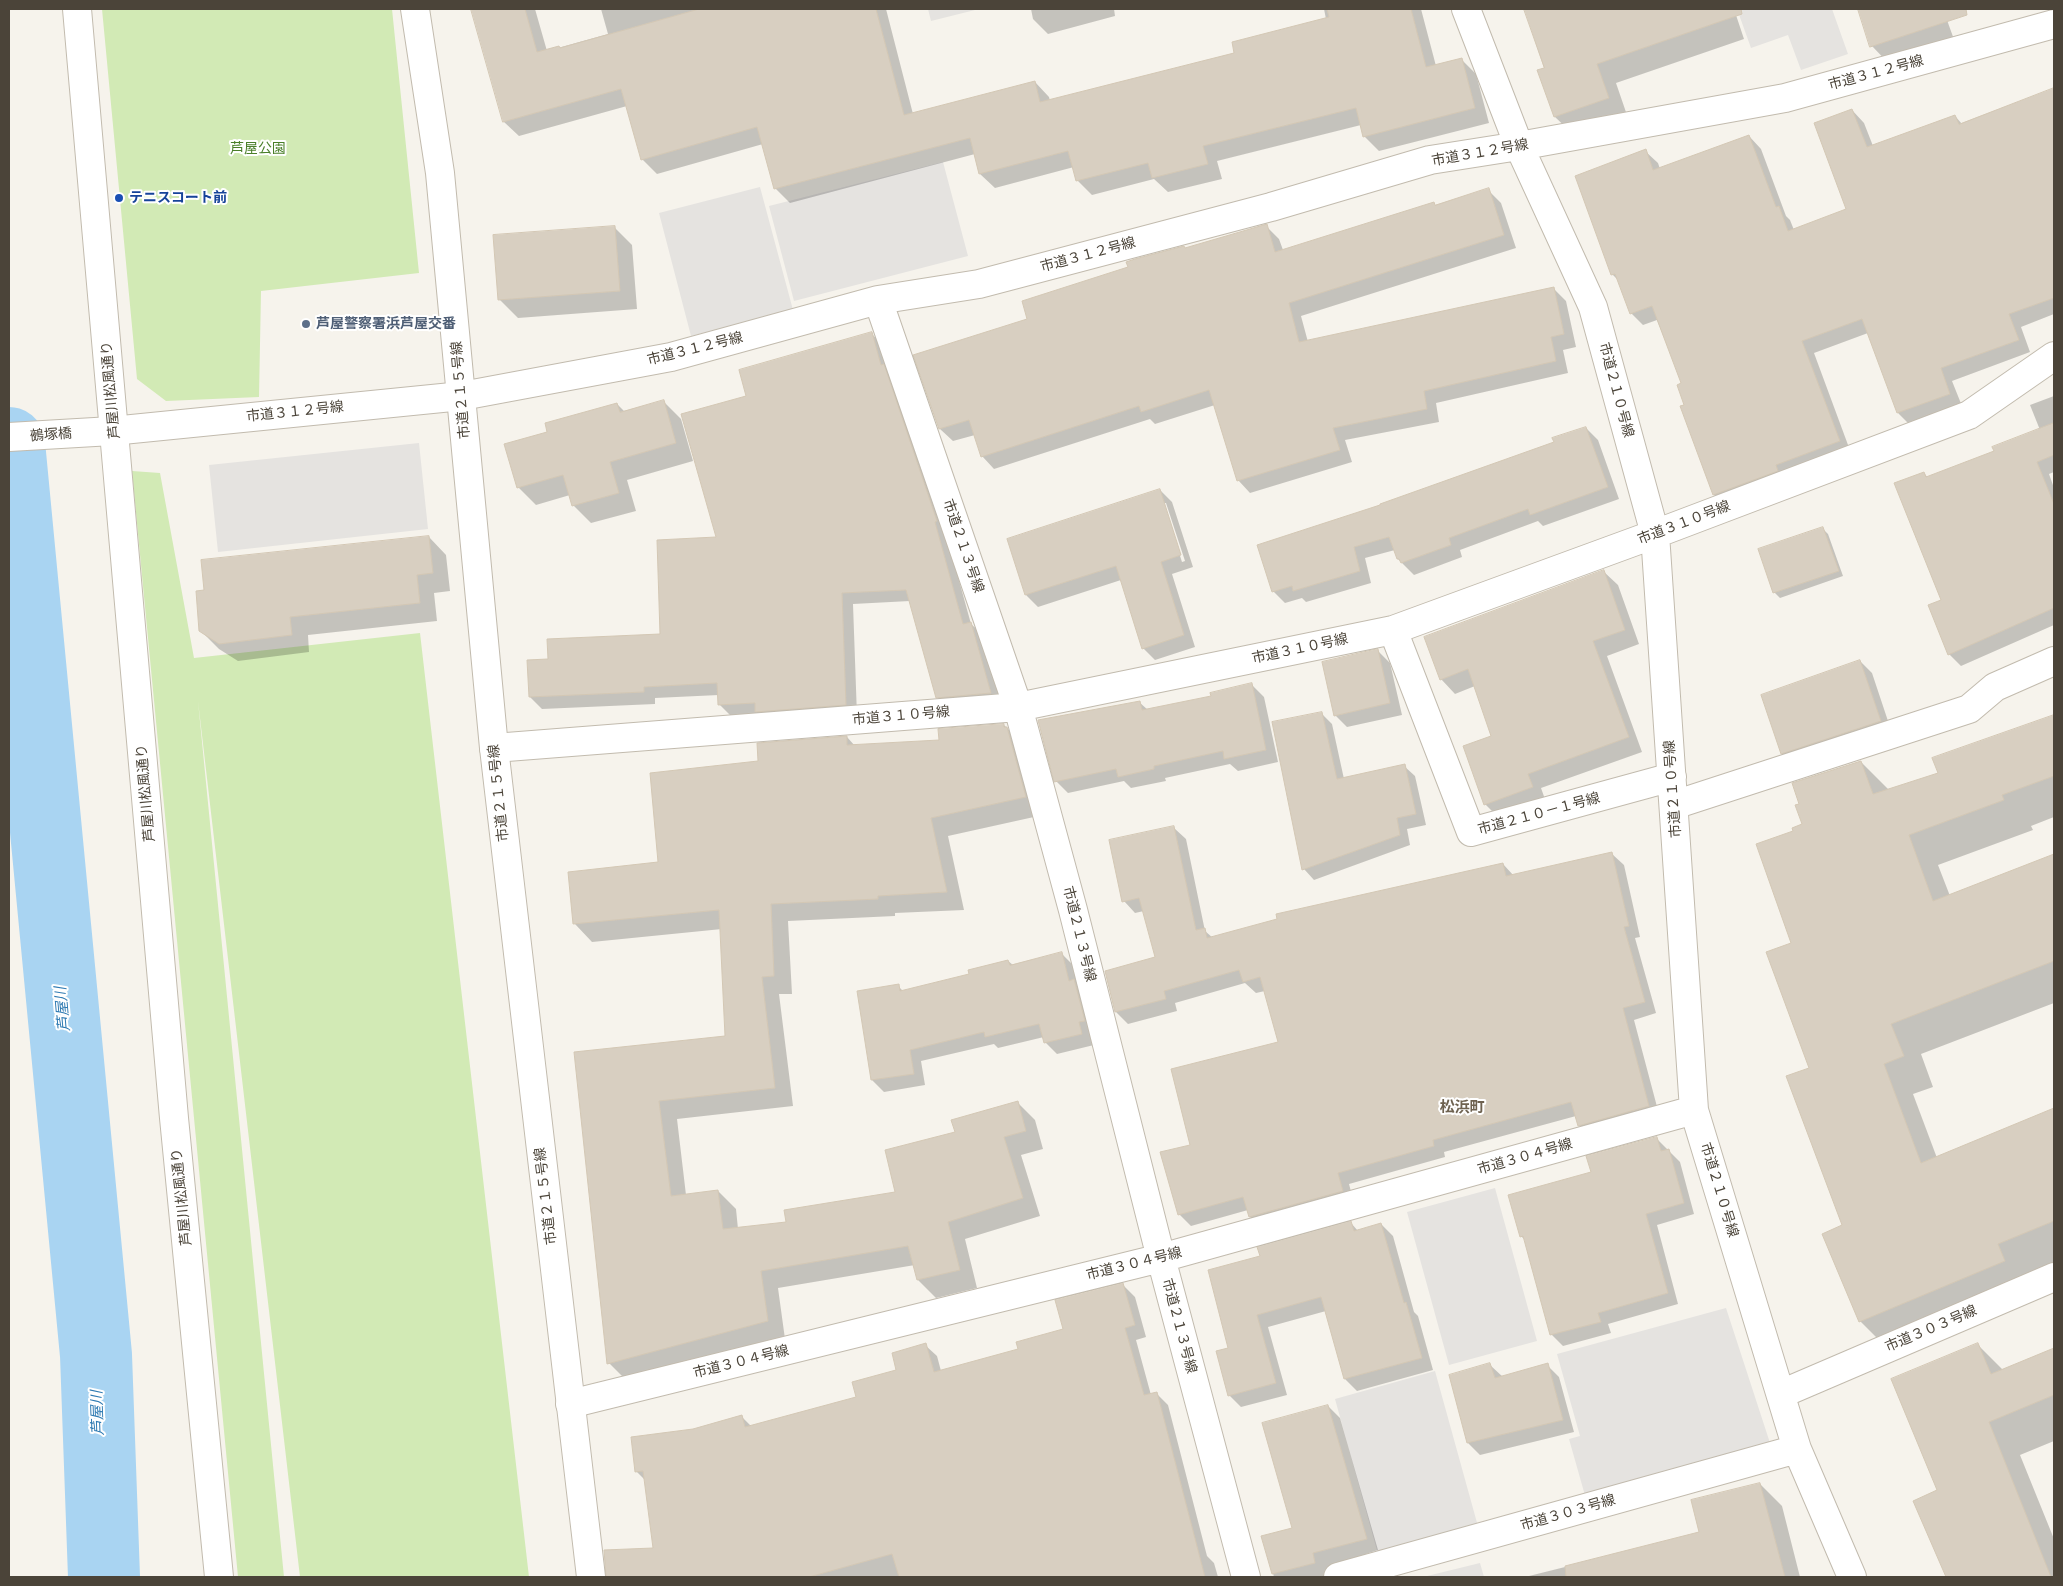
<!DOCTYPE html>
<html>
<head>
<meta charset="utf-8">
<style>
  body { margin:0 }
  #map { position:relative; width:2063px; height:1586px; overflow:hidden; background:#f6f3ec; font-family:"Open Sans",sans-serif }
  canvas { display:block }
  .frame { position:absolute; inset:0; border:10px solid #4b4439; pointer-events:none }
</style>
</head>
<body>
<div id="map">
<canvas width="2063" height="1586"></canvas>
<div class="frame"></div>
</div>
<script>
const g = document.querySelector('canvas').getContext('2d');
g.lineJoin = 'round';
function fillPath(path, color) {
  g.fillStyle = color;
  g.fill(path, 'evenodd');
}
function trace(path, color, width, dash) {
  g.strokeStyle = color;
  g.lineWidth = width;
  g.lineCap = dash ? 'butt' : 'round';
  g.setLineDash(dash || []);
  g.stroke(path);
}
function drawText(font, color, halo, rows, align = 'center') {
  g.font = font + ' "Open Sans","Noto Sans JP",sans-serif';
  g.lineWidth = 4;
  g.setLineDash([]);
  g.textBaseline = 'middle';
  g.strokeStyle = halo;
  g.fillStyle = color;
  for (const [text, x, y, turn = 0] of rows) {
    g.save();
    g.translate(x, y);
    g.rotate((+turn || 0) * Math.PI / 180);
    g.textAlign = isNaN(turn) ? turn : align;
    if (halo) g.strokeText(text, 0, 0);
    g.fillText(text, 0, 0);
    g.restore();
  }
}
const green = new Path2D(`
  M102 9H392L419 273 261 291 259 397 166 401 137 379Z
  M132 471 160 473 194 658 420 633 529 1577H300L198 701 284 1577H238Z`);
const parking = new Path2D(`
  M928 9H979L931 21Z
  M1737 9H1832L1848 54 1801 70 1788 35 1751 48Z
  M943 162 968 256 794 301 769 206Z
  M760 187 793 310 691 336 659 213Z
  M419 443 428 529 218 552 209 465Z
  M1495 1188 1537 1341 1449 1365 1407 1212Z
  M1726 1308 1770 1443 1586 1499 1569 1439 1580 1436 1557 1354Z
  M1435 1371 1479 1530 1379 1558 1335 1399Z
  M1480 1563 1484 1577H1423Z`);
const shadow = new Path2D(`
  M472 9H535L547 51 608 34 601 9H886L913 114 1035 82 1049 97 1050 101 1236 54 1326 19 1324 9H1421L1436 66 1461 59 1476 74 1489 123 1379 151 1364 136 1361 125 1217 161 1222 179 1168 192 1154 179 1092 195 1077 180 1074 167 995 188 980 174 975 154 790 203 775 188 763 144 657 174 642 159 627 106 519 136 504 122Z
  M1031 9H1114L1115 16 1048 34 1033 19Z
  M1525 9H1734L1744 39 1616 83 1628 118 1575 136 1555 117 1538 71 1546 68Z
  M1859 9H1943L1956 45 1892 67 1872 46Z
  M2054 89V314L2021 327 2030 352 1952 381 1962 406 1910 425 1898 413 1868 333 1814 353 1851 453 1726 507 1714 495 1682 407 1686 405 1683 384 1657 320 1643 325 1631 313 1619 281 1612 274 1645 151 1658 163 1660 169 1749 136 1761 149 1786 216 1790 220 1794 230 1848 210 1852 110 1864 123 1873 146 1955 116 1962 124Z
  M1488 190 1501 203 1516 248 1301 316 1308 342 1553 288 1566 301 1576 347 1563 350 1568 373 1436 403 1439 422 1345 440 1352 462 1250 493 1238 480 1215 405 1155 424 1150 419 994 469 982 456 975 435 953 441 940 429 1029 319 1185 249 1266 226 1279 239 1283 250Z
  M614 227 632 245 637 309 518 318 500 300 495 236Z
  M872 334 883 346 946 533 971 624 983 635 1002 705 949 709 937 697 910 601 853 604 857 716H731L719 704V695L655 698V704L542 709 530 697 549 661 661 635 718 539 748 397Z
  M2054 396V472L2049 474 2054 488V625L1961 666 1949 654 1924 473 1928 478 1995 451 2040 430 2030 405Z
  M663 401 681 419 693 461 627 480 636 511 591 523 573 505 570 495 536 505 518 487 548 433 617 404 625 412Z
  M1586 428 1598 440 1619 499 1543 526 1538 521 1460 550 1462 557 1414 575 1398 559 1395 550 1365 558 1371 583 1306 602 1302 598 1285 603 1273 591 1382 506 1555 443Z
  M1160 490 1172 502 1193 567 1172 574 1195 647 1155 660 1143 648 1121 580 1038 607 1026 595 1008 539ZM1163 503H1166L1185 561 1182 562Z
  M1823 529 1828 534 1843 576 1780 598 1774 592Z
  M429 537 446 555 450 591 434 593 437 621 308 635 309 652 238 661 219 649 201 631 206 591Z
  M1603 571 1618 585 1639 644 1607 656 1642 752 1541 788 1546 802 1500 819 1485 804 1492 737 1475 686 1455 694 1441 679Z
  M1378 651 1390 663 1402 715 1347 727 1335 715Z
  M1860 661 1872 673 1892 733 1794 765 1782 753Z
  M1252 685 1264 697 1278 762 1238 771 1230 764 1165 778 1166 781 1131 788 1124 781 1068 793 1056 781 1139 702 1148 710 1212 697Z
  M1321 713 1332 724 1344 779 1404 766 1415 776 1426 825 1407 829 1410 845 1314 880 1304 869Z
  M2050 718 2054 722V817L2031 826 2033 830 1938 865 1950 896 2054 856V1003L1921 1054 1933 1087 1913 1094 1937 1158 2054 1109V1264L1890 1351 1860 1321 1844 1226 1811 1068 1793 944 1795 831 1804 825 1861 762 1889 790 1939 774Z
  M1004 725 1025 746 1043 815 948 836 964 910 895 913V916L788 921 792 994H779L793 1106 677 1119 686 1195 718 1191 736 1209 738 1229 787 1224 897 1193 956 1133 1017 1102 1035 1120 1043 1149 1021 1155 1040 1216 965 1239 977 1288 936 1298 918 1280 915 1265 778 1288 785 1339 627 1381 609 1363 575 1053 726 1037 722 929 592 942 575 924 660 863 759 762 847 737 855 746 940 741Z
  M1174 828 1186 839 1205 931 1213 938 1503 864 1514 876 1612 854 1624 865 1640 937 1635 938 1656 1013 1634 1020 1660 1118 1591 1137 1579 1125 1576 1116 1444 1152 1445 1157 1349 1184 1354 1203 1262 1229 1250 1217 1248 1210 1191 1226 1179 1214 1191 1146 1279 1043 1265 991 1256 993 1245 983 1175 1003 1177 1011 1128 1024 1116 1012 1106 972 1157 958 1144 911 1135 913 1124 901Z
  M1062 954 1074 966 1094 1045 1057 1054 1045 1042 1044 1037 998 1048 994 1044 921 1061 925 1085 884 1092 872 1080 898 986 904 992 971 975 1008 961 1013 965Z
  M1656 1138 1680 1162 1694 1214 1657 1225 1678 1304 1608 1324 1611 1333 1563 1346 1552 1335 1526 1241 1521 1236 1593 1173Z
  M1351 1223 1358 1231 1381 1224 1393 1236 1414 1312 1418 1316 1433 1370 1357 1391 1345 1379 1326 1311 1268 1327 1287 1395 1241 1407 1229 1395 1230 1349 1261 1257Z
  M1123 1285 1135 1297 1146 1337 1136 1340 1151 1395 1156 1393 1168 1405 1207 1556 1214 1563 1218 1577H635L634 1550 654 1549 646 1481 636 1471 693 1430 742 1417 751 1426 857 1398 898 1370 925 1345 937 1356 941 1371 1019 1350 1064 1330Z
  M1978 1345 2003 1370 2054 1349V1441L2020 1455 2054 1539V1577H1948L1915 1501 1939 1491Z
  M1490 1365 1503 1377 1547 1365 1559 1377 1574 1432 1480 1455 1468 1443Z
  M1328 1406 1340 1418 1378 1550 1366 1554 1369 1567 1340 1577H1274L1263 1537 1293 1529Z
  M1760 1484 1782 1506 1800 1577H1525L1701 1533Z`);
const river = new Path2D(`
  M9 443 96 1355 104 1577`);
const building = new Path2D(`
  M471 9H525L537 52 559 46 560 48 699 9H876L904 115 1035 81 1040 102 1234 53 1232 42 1329 17 1327 9H1411L1426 67 1462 58 1475 108 1363 137 1356 108 1203 146 1208 164 1152 178 1148 163 1076 181 1068 151 979 174 970 138 774 189 757 127 641 160 621 89 503 122Z
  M1524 9H1741L1742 14 1597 64 1609 98 1554 117 1537 70 1544 68Z
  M1858 9H1966L1967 15 1870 47Z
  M2054 88V298L2009 314 2019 340 1941 368 1950 394 1897 413 1862 319 1802 341 1840 441 1776 465 1778 471 1713 495 1680 406 1684 405 1677 385 1681 383 1652 306 1630 314 1615 274 1611 275 1575 176 1646 149 1653 170 1749 135 1776 207 1779 206 1788 231 1846 209 1814 123 1852 109 1867 147 1955 115 1959 124Z
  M1489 188 1504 235 1289 303 1299 342 1554 287 1564 334 1551 337 1556 361 1424 391 1427 409 1333 428 1340 450 1237 481 1209 390 1141 412 1139 406 981 457 969 420 939 429 913 355 1027 319 1022 301 1128 267 1126 262 1135 259 1184 246 1185 248 1267 224 1275 252 1434 202 1435 205Z
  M615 226 620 291 498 300 493 235Z
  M872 332 881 365 884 364 937 521 935 522 963 624 971 622 991 693 936 698 906 590 842 593 846 705 755 712V703L718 705 717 683 644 687V692L529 697 527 660 548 659 547 639 660 634 657 540 716 537 681 414 746 396 739 370Z
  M664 400 676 443 610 462 619 493 572 506 563 475 517 488 504 444 547 432 545 423 617 403 620 412Z
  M2054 423V455L2037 462 2054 504V608L1948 655 1928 605 1941 600 1894 483 1924 472 1926 477 1994 451 1992 447Z
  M1586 427 1608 487 1530 515 1528 509 1449 538 1451 545 1401 563 1399 559H1397L1389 537 1354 547 1360 571 1293 591 1292 586 1272 592 1257 545 1380 505V504L1554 442 1552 438Z
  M1160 489 1181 555 1161 562 1184 635 1142 649 1116 566 1025 595 1007 539Z
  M1823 527 1839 571 1773 593 1758 549Z
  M429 536 433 573 417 575 420 603 290 617 292 635 219 644 199 631 196 591 204 590 201 560Z
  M1604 570 1625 630 1593 641 1629 737 1528 774 1533 787 1484 805 1463 746 1491 736 1468 669 1440 680 1424 637Z
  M1378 649 1390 703 1334 716 1322 662Z
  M1860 660 1881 721 1781 754 1761 695Z
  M1252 683 1266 750 1224 759 1223 751 1154 766V769L1118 777 1116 769 1054 782 1038 720 1140 701 1142 710 1211 696 1210 693Z
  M1322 712 1337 779 1405 764 1416 814 1397 818 1400 835 1302 870 1272 722Z
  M2054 715V776L2002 795 2004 800 1909 835 1933 901 2054 854V961L1891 1024 1904 1056 1884 1064 1921 1163 2054 1108V1221L1998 1244 2005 1261 1859 1322 1822 1234 1842 1225 1786 1076 1809 1068 1766 952 1791 943 1756 844 1793 831 1792 828 1802 824 1795 805 1799 804 1792 783 1861 761 1873 794 1938 773 1932 758Z
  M1004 724V727H1007L1026 797 931 818 947 892 878 896V899L771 904 774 976 762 977 775 1088 659 1101 671 1196 718 1190 723 1229 786 1222 784 1210 895 1192 885 1150 955 1132 951 1120 1018 1101 1026 1131 1004 1137 1023 1198 948 1222 960 1270 917 1280 908 1246 761 1271 768 1321 607 1364 574 1052 725 1036 719 910 573 924 568 872 658 862 650 773 758 761 757 743 847 736V745L939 740 938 729Z
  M1174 826 1196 930 1205 928 1207 938 1277 919 1276 914 1503 863 1506 876 1612 852 1629 926 1624 927 1645 1002 1623 1008 1649 1106 1578 1126 1571 1102 1433 1140 1434 1146 1338 1173 1343 1191 1249 1217 1243 1197 1178 1215 1160 1152 1190 1145 1171 1069 1278 1042 1260 977 1243 982 1239 970 1164 991 1166 999 1115 1012 1105 971 1155 957 1139 898 1122 902 1109 840Z
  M1062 952 1069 981 1074 979 1085 1021 1079 1022 1082 1034 1044 1043 1039 1024 985 1037 984 1032 910 1050 914 1074 871 1080 857 991 899 984 900 991 969 974 968 970 1008 960 1010 965Z
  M1657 1137 1661 1151 1669 1149 1684 1203 1646 1214 1668 1293 1598 1313 1601 1322 1550 1335 1523 1236 1520 1237 1508 1195 1591 1172 1586 1156Z
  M1351 1221 1354 1231 1381 1223 1404 1303 1406 1302 1422 1358 1344 1379 1321 1297 1257 1315 1276 1383 1228 1396 1216 1351 1228 1348 1208 1270 1260 1256 1257 1247Z
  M1123 1283 1135 1325 1125 1328 1144 1395 1157 1392 1205 1577H899L892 1554 809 1577H606L604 1550 653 1548 643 1471 635 1472 631 1437 693 1429 742 1415 745 1427 856 1397 852 1382 896 1370 892 1353 926 1343 934 1372 1018 1349 1016 1342 1063 1329 1055 1300Z
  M1978 1343 1991 1374 2054 1348V1395L1989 1422 2051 1577H1946L1913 1501 1937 1490 1891 1379Z
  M1490 1363 1495 1378 1548 1363 1563 1420 1467 1443 1449 1375Z
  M1328 1405 1367 1539 1313 1553 1315 1563 1272 1574 1261 1536 1292 1528 1262 1423Z
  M1760 1483 1785 1577H1566L1565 1566 1699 1532 1691 1500Z`);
const minor = new Path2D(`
  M1466 9 1519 146 1593 307 1655 534 1694 1110 1797 1449 1852 1577
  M878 300 1018 707 1073 910 1161 1258 1246 1577
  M9 437 112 431 462 396 671 357 878 300 979 284 1271 207 1430 160 1519 146 1785 98 2054 24
  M1393 630 1471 832 1672 777
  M494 748 1018 707 1393 630 1655 534 1969 415 2054 356
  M1674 805 1969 709 1995 687 2054 661
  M1781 1394 2054 1277
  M570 1404 1161 1258 1694 1110
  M1338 1577 1797 1449`);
const tertiary = new Path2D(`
  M77 9 174 1118 219 1577
  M415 9 440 173 494 748 591 1577`);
const markers = [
  [119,198,5,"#1a4fb4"],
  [306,324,5,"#5c6f8a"]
];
const streetNames = [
  ["市道３１２号線",1876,73,-15],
  ["市道３１２号線",1480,153,-10],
  ["市道３１２号線",1088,255,-15],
  ["市道３１２号線",695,349,-14],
  ["芦屋川松風通り",111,390,-95],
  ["市道２１５号線",461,390,-95],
  ["市道２１０号線",1616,390,75],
  ["市道３１２号線",295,412,-6],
  ["鵺塚橋",51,435,-4],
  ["市道３１０号線",1684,523,-21],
  ["市道２１３号線",963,546,71],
  ["市道３１０号線",1300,649,-12],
  ["市道３１０号線",901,716,-5],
  ["市道２１０号線",1673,789,-94],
  ["芦屋川松風通り",146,793,-95],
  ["市道２１５号線",499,793,-96],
  ["市道２１０－１号線",1539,814,-15],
  ["市道２１３号線",1079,934,76],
  ["市道３０４号線",1525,1157,-16],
  ["市道２１０号線",1719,1190,73],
  ["市道２１５号線",546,1196,-97],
  ["芦屋川松風通り",182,1197,-96],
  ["市道３０４号線",1134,1264,-14],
  ["市道２１３号線",1179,1326,75],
  ["市道３０３号線",1931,1329,-23],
  ["市道３０４号線",741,1362,-14],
  ["市道３０３号線",1568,1513,-16]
];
const parkNames = [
  ["芦屋公園",258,149]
];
const transitNames = [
  ["テニスコート前",129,198]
];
const serviceNames = [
  ["芦屋警察署浜芦屋交番",316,324]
];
const waterNames = [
  ["芦屋川",63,1009,-95],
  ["芦屋川",98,1413,-92]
];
const neighbourhoodNames = [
  ["松浜町",1462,1108]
];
fillPath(green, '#d2eab5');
fillPath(parking, '#e5e3e0');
fillPath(shadow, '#0003');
trace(river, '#a9d4f2', 72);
fillPath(building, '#d8cfc1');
trace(building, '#d3c7b4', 1);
trace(minor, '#c2bbae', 30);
trace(tertiary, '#c2bbae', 30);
trace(minor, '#fff', 28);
trace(tertiary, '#fff', 28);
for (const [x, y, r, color] of markers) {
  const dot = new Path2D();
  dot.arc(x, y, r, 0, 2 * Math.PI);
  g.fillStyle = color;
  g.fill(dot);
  trace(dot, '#fff', 2);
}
drawText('14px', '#4b4439', '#fff', streetNames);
drawText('14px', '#4a7f2a', '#fff', parkNames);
drawText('bold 14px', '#164399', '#fff', transitNames, 'left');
drawText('bold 14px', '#4e5e75', '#fff', serviceNames, 'left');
drawText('italic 15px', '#2e7ab2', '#fff', waterNames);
drawText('bold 15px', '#6e6250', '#fff', neighbourhoodNames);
</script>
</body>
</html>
